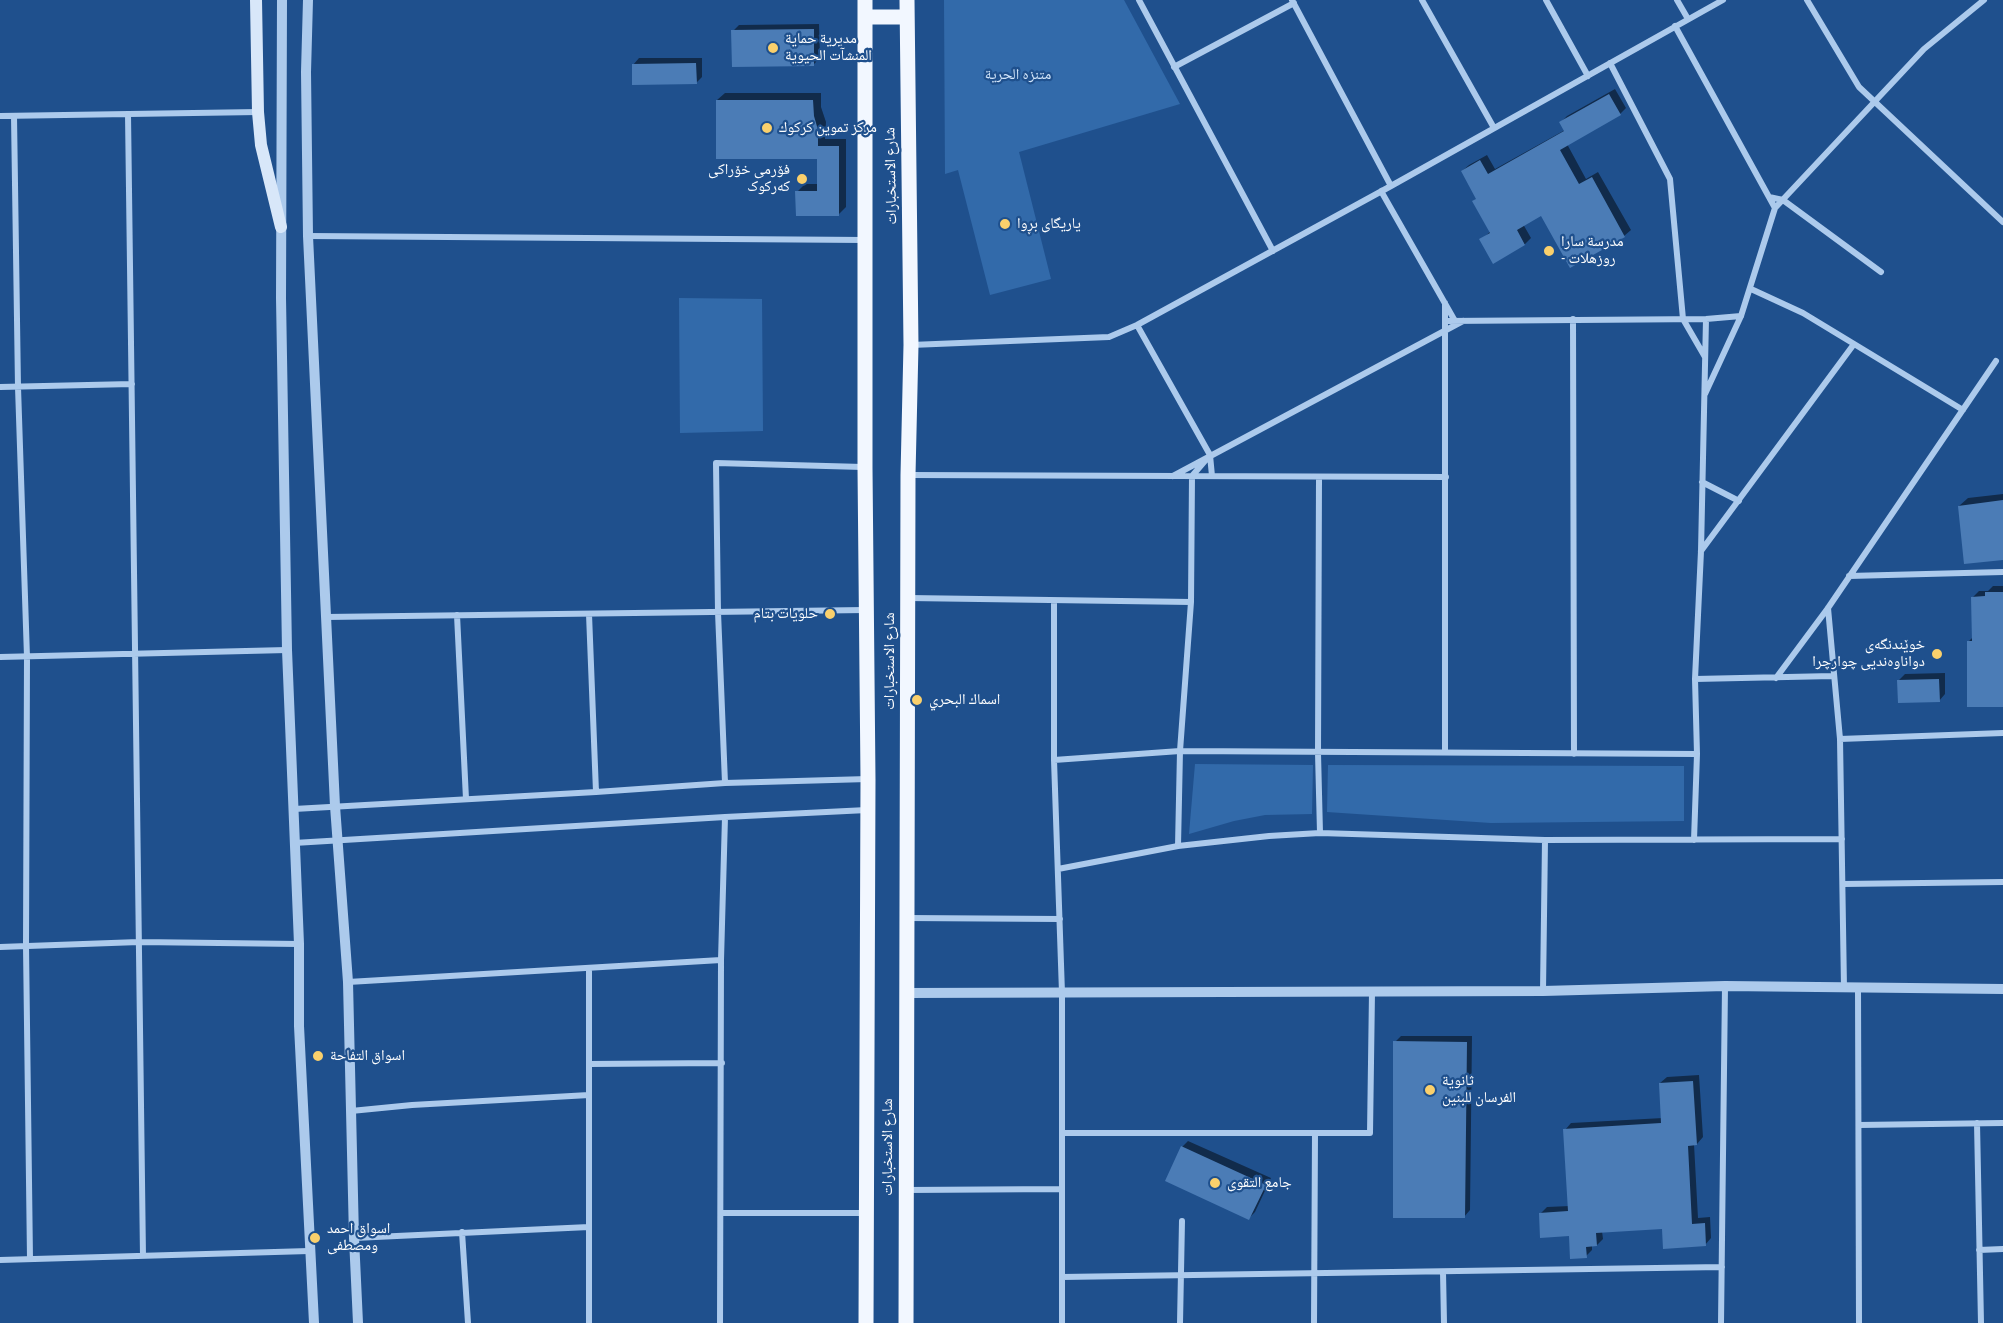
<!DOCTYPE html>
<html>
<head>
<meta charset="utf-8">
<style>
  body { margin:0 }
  canvas { display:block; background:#1f508d }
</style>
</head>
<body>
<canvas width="2003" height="1323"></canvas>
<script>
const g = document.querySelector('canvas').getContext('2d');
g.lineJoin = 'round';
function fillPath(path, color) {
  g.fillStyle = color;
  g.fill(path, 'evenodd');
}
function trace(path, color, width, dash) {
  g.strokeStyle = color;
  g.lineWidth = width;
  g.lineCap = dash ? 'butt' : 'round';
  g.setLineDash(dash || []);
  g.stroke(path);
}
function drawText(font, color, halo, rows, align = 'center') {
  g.font = font + ' "PT Sans Narrow","Noto Naskh Arabic",sans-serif';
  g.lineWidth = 4.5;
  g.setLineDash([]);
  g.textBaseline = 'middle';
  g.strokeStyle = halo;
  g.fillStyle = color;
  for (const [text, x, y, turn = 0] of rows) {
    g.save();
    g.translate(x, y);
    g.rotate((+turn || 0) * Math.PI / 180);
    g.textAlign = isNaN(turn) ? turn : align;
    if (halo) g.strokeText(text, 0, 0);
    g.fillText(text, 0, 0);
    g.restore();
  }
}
const green = new Path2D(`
  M944 0H1124L1180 104 1019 152 1051 279 990 295 958 170 945 174Z
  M679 298 762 299 763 431 680 433Z
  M1195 764 1313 765 1312 814 1265 815 1234 821 1189 834Z
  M1328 765 1684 766V821L1491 823 1327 812Z`);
const shadow = new Path2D(`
  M819 24 820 58 813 65 733 31 739 25Z
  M639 58H702V77L696 83 633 65Z
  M1615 89 1626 108 1620 114 1567 144 1586 179 1598 172 1631 230 1624 236 1542 214 1523 224 1531 238 1525 244 1493 262 1481 240 1491 231 1478 198 1462 171 1469 165 1487 155 1495 169 1565 130 1561 122 1567 116Z
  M725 93H821V107L826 122 825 139H846V207L838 215 797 192 805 184H819V155L717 100Z
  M2003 494V559L1959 506 1968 498Z
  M1993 586H2003V705L1968 642 1973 637V597L1979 591H1988Z
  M1945 673V694L1939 701 1899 680 1905 674Z
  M1401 1036H1472L1470 1210 1464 1217 1395 1042Z
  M1699 1075 1703 1137 1697 1144H1694L1698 1218 1710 1217 1711 1238 1705 1245 1663 1227 1602 1231 1603 1239 1597 1245H1592V1250L1586 1256 1570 1235 1540 1214 1547 1207 1570 1206 1565 1130 1571 1123 1663 1118 1660 1083 1667 1077Z
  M1188 1141 1271 1178 1255 1212 1249 1218 1182 1147Z`);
const building = new Path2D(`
  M814 29V66L732 67 731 30Z
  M696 63 697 84 632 85V64Z
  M1609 94 1621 115 1560 150 1579 184 1592 177 1625 237 1570 268 1541 216 1517 230 1525 245 1493 264 1479 239 1490 233 1472 201 1476 199 1461 171 1480 160 1488 174 1564 131 1559 122Z
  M716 100H813L814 116 818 130V146H839V216H796L795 191H817V153V159H716Z
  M2003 500V560L1964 564 1958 506Z
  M1985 592H2003V707H1967V641H1972L1971 597 1985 596Z
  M1939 679 1940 702 1898 703 1897 680Z
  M1393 1041 1467 1042 1465 1218H1393Z
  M1693 1081 1697 1145 1688 1146 1692 1224 1705 1223 1706 1246 1663 1249 1662 1229 1596 1233 1597 1246 1586 1247 1587 1258 1570 1259 1569 1236 1540 1238 1539 1213 1568 1211 1563 1129 1661 1123 1659 1083Z
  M1181 1146 1266 1185 1249 1220 1165 1181Z`);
const minor = new Path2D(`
  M1139 0 1273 251
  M1292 0 1391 186
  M1422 0 1494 128
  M1546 0 1588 76
  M1677 0 1688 19
  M1807 0 1859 87 2003 222
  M1675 26 1775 208
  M1610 63 1670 179 1683 319 1705 357
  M1174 67 1294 3
  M128 114 143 1256
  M0 116 258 112
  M14 116 18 387 27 657 26 946 30 1259
  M1381 191 1455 321
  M1769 197 1783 200 1881 272
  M308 236 865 240
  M1751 289 1803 313 1963 410
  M1445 303V752
  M1573 319 1574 754
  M1446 321 1706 319 1741 316
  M1137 325 1210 455 1212 476
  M911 345 1109 337 1137 325 1391 186 1723 0
  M0 387 132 384
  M1705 394 1741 316 1775 208 1924 49 1984 0
  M909 475 1446 477
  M1173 476 1463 321
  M1319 477 1318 753 1320 833
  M1702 482 1739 501
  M1701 551 1854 344
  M1849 576 2003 572
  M909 598 1191 602
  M1054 601V760L1062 993V1323
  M1828 608 1840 739 1844 988
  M589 614 596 792
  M457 615 466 799
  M326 617 865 610
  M0 657 287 650
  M1776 678 1828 608 1996 361
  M1695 679 1833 676
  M1840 739 2003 733
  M1054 760 1180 751 1697 754
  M725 783 718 612 716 463 863 467
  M294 809 596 792 725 783 868 779
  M1694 840 1697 754 1695 679 1701 551 1706 319
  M294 843 725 817 867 810
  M1178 846 1180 751 1191 602 1192 476 1210 455
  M1058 869 1178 846 1269 836 1320 833 1545 840 1842 839
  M1843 884 2003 882
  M907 918 1060 919
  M0 947 139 942 299 944
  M348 982 721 960
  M1858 988 1859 1323
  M1543 991 1545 840
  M589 1064 722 1063
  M351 1111 412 1105 589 1095
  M1977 1123 1981 1323
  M1859 1125 2003 1123
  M1062 1133H1370L1372 992
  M907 1190 1062 1189
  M721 1213H865
  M462 1232 468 1323
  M354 1238 589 1227
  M1979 1250 2003 1249
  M0 1260 309 1251
  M1443 1272 1444 1323
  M1062 1277 1722 1267
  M589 1323V969
  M720 1323 721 960 725 817
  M1180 1323 1182 1221
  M1314 1323 1315 1133
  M1721 1323 1725 986`);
const tertiary = new Path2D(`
  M282 0 281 298 287 650 299 944V1026L314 1323
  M308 0 306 72 308 236 335 806 348 982 354 1238 358 1323
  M907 993 1543 991 1725 986 2003 989`);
const secondary = new Path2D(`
  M256 0 258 112 261 145 281 227`);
const primary = new Path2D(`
  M865 0V468L868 779 866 1323
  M865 17H907
  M906 1323 908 475 911 345 907 0`);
const markers = [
  [773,48,6,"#fad06c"],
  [767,128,6,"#fad06c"],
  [802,179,6,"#fad06c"],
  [1005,224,6,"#fad06c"],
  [1549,251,6,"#fad06c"],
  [830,614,6,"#fad06c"],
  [1937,654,6,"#fad06c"],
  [917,700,6,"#fad06c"],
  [318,1056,6,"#fad06c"],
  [1430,1090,6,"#fad06c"],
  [1215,1183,6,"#fad06c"],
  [315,1238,6,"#fad06c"]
];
const poiNames = [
  ["مديرية حماية",785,39],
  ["المنشآت الحيوية",785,56],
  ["مركز تموين كركوك",779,128],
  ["فۆرمی خۆراکی",790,170,"right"],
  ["کەرکوک",790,187,"right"],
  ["یاریگای بڕوا",1017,224],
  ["مدرسة سارا",1561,242],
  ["- روزهلات",1561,259],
  ["حلويات بتام",818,614,"right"],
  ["خوێندنگەی",1925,645,"right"],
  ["دواناوەندیی چوارچرا",1925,662,"right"],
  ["اسماك البحري",929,700],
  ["اسواق التفاحة",330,1056],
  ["ثانوية",1442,1081],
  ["الفرسان للبنين",1442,1098],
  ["جامع التقوى",1227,1183],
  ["اسواق احمد",327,1229],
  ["ومصطفى",327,1246]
];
const parkNames = [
  ["متنزه الحرية",1018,75]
];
const streetNames = [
  ["شارع الاستخبارات",891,176,-91],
  ["شارع الاستخبارات",890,661,-90],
  ["شارع الاستخبارات",888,1147,-90]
];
fillPath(green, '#326aaa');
fillPath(shadow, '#0007');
fillPath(building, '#4b7cb6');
trace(minor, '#accaec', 6);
trace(tertiary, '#accaec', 10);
trace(secondary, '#d8e7f9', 12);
trace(primary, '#f2f7ff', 15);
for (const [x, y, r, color] of markers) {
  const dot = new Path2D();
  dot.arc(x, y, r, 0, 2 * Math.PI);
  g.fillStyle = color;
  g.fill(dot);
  trace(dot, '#1f508d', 2);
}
drawText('15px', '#fff', '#1f508d', poiNames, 'left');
drawText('15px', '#d1e4f9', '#1f508d', parkNames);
drawText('15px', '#fff', '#1f508d', streetNames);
</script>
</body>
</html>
